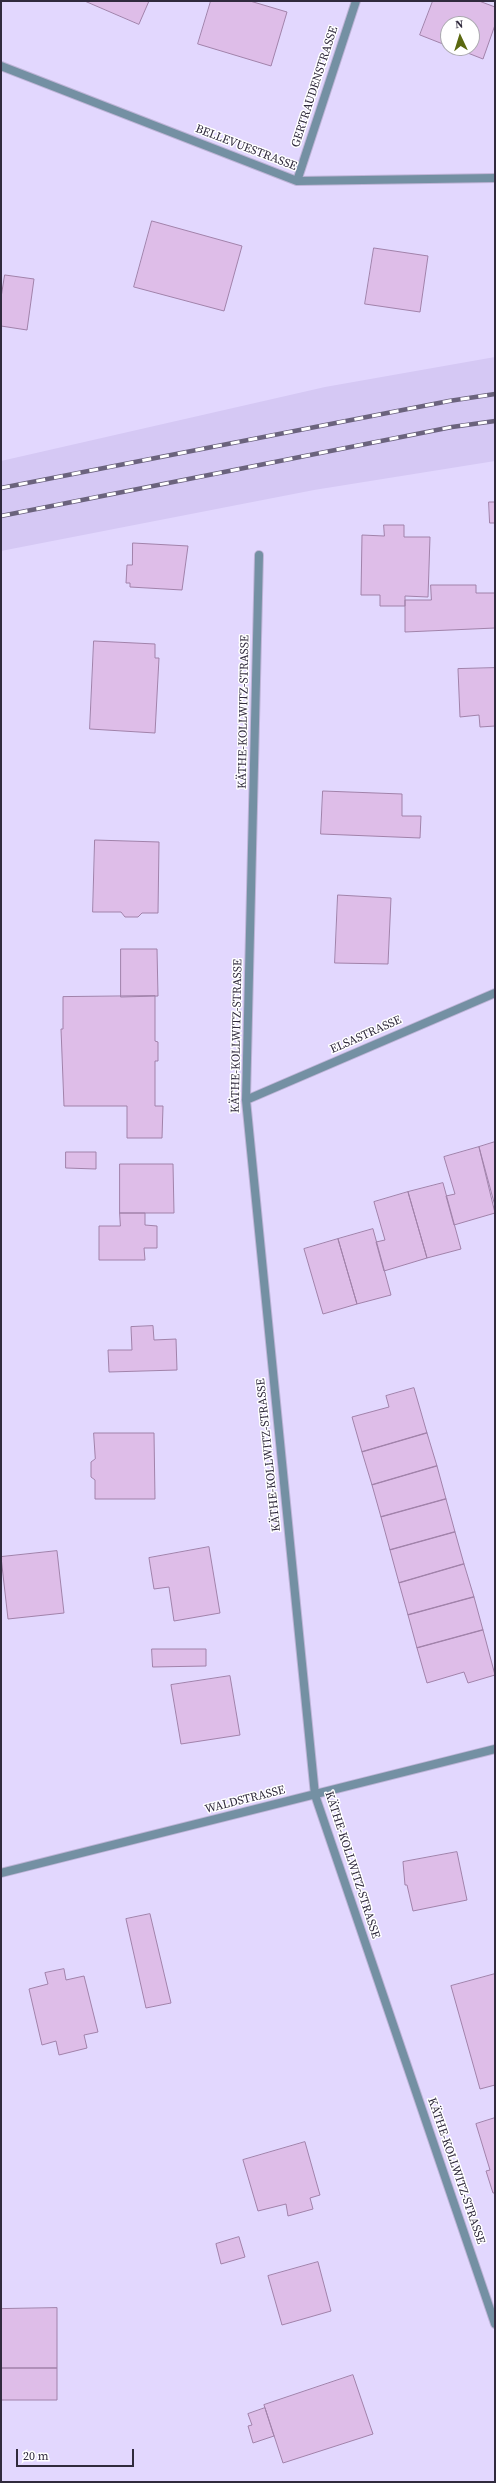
<!DOCTYPE html>
<html>
<head>
<meta charset="utf-8">
<style>
  body { margin:0 }
  #map { position:relative; width:496px; height:2483px; overflow:hidden; background:#e2d7fe; font-family:"Source Serif 4",serif }
  canvas { display:block }
  .frame { position:absolute; inset:0; border:2px solid #302a3d; pointer-events:none }
  .north { position:absolute; left:440px; top:16px; width:40px; height:40px; box-sizing:border-box; background:#fff; border:1px solid #acaab1; border-radius:50%; rotate:356deg; font-size:11px; font-weight:700; line-height:16px; text-align:center; color:#302a3d }
  .north::after { content:''; display:block; margin:auto; width:14px; height:18px; background:#5b6910; clip-path:polygon(50% 0,100% 100%,50% 72%,0 100%) }
  .scale { position:absolute; left:16px; top:2449px; width:118px; height:18px; box-sizing:border-box; border:2px solid #302a3d; border-top:0; padding-left:5px; font-size:12px; line-height:14px; white-space:nowrap; color:#302a3d; -webkit-text-stroke:3px #fff; paint-order:stroke }
</style>
</head>
<body>
<div id="map">
<canvas width="496" height="2483"></canvas>
<div class="frame"></div>
<div class="north">N</div>
<div class="scale">20 m</div>
</div>
<script>
const g = document.querySelector('canvas').getContext('2d');
g.lineJoin = 'round';
function fillPath(path, color) {
  g.fillStyle = color;
  g.fill(path, 'evenodd');
}
function trace(path, color, width, dash) {
  g.strokeStyle = color;
  g.lineWidth = width;
  g.lineCap = dash ? 'butt' : 'round';
  g.setLineDash(dash || []);
  g.stroke(path);
}
function drawText(font, color, halo, rows, align = 'center') {
  g.font = font + ' "Source Serif 4",serif';
  g.lineWidth = 3;
  g.setLineDash([]);
  g.textBaseline = 'middle';
  g.strokeStyle = halo;
  g.fillStyle = color;
  for (const [text, x, y, turn = 0] of rows) {
    g.save();
    g.translate(x, y);
    g.rotate((+turn || 0) * Math.PI / 180);
    g.textAlign = isNaN(turn) ? turn : align;
    if (halo) g.strokeText(text, 0, 0);
    g.fillText(text, 0, 0);
    g.restore();
  }
}
const built = new Path2D(`
  M495 357V461L314 490 1 551V461L325 387Z`);
const building = new Path2D(`
  M85 1H149L139 24Z
  M211 1H250L287 12 271 66 198 44Z
  M433 1H479L495 7V25L483 59 455 48H472V24H448V46L420 35Z
  M152 221 242 246 224 311 134 287Z
  M374 248 428 256 420 312 365 304Z
  M5 275 34 279 27 330 1 326V298Z
  M489 502H495V523H490Z
  M384 525H404V537H430L428 597 405 596V606H380V595H361L362 535 384 536Z
  M133 543 188 546 182 590 130 587V583H126L127 565H132Z
  M431 585H476V593H495V628L405 632V600H431Z
  M94 641 155 644V658H159L155 733 90 729Z
  M495 668V726L480 727 479 715 460 717 458 669Z
  M323 791 402 794V816H421L420 838 321 834Z
  M95 840 159 842 158 913H142L138 917H125L121 912H93Z
  M338 895 391 898 388 964 335 963Z
  M121 949H157L158 996 121 997Z
  M155 996V1041L158 1042V1061H155V1106H163L162 1138H127V1106H64L61 1029H63V997Z
  M495 1142V1206L479 1147Z
  M479 1147 495 1213 454 1225 446 1196 455 1194 444 1157Z
  M66 1152H96V1169L66 1168Z
  M120 1164H173L174 1213H120Z
  M443 1183 461 1249 427 1258 408 1192Z
  M408 1192 427 1258 384 1271 376 1242 385 1240 374 1202Z
  M120 1213H145V1225L157 1226V1248H144L145 1260H99V1226H120Z
  M373 1229 391 1295 357 1304 338 1239Z
  M338 1239 357 1304 323 1314 304 1249Z
  M153 1326 154 1340 176 1339 177 1370 109 1372 108 1350H132L131 1327Z
  M414 1388 427 1433 362 1452 352 1417 389 1407 386 1396Z
  M94 1433H154L155 1499H95V1480L91 1477V1462L95 1459Z
  M427 1433 437 1466 372 1485 362 1452Z
  M437 1466 446 1499 381 1517 372 1485Z
  M446 1499 455 1532 390 1550 381 1517Z
  M455 1532 464 1564 399 1583 390 1550Z
  M209 1547 220 1613 174 1621 169 1587 154 1589 149 1558Z
  M57 1551 64 1613 8 1619 1 1557Z
  M464 1564 474 1597 408 1615 399 1583Z
  M474 1597 483 1630 417 1648 408 1615Z
  M483 1630 495 1675 468 1683 464 1672 427 1683 417 1648Z
  M152 1649H206V1666L153 1667Z
  M230 1676 240 1735 181 1744 171 1685Z
  M457 1852 467 1900 413 1911 407 1885H405L403 1862Z
  M150 1914 171 2003 146 2008 126 1919Z
  M64 1969 66 1980 84 1976 98 2032 84 2035 87 2048 59 2055 56 2041 42 2045 29 1989 48 1984 45 1973Z
  M495 1974V2085L480 2089 451 1986Z
  M495 2118V2193H493L486 2171 490 2170 476 2124Z
  M305 2142 320 2195 310 2198 313 2209 288 2216 286 2204 258 2211 243 2160Z
  M239 2237 245 2257 221 2264 216 2244Z
  M318 2262 331 2311 282 2325 268 2276Z
  M57 2308V2368H1V2309Z
  M1 2368H57V2400H1Z
  M353 2375 373 2434 283 2463 264 2405Z
  M265 2408 274 2436 253 2443 248 2426 252 2425 248 2414Z`);
const street = new Path2D(`
  M1 66 297 181 495 178
  M297 181 356 1
  M259 555 246 1100 315 1795 495 2324
  M246 1100 495 993
  M1 1873 495 1749`);
const rail = new Path2D(`
  M1 488 449 401 495 394
  M1 516 452 427 495 421`);
const streetNames = [
  ["GERTRAUDENSTRASSE",315,87,-72],
  ["BELLEVUESTRASSE",246,148,21],
  ["KÄTHE-KOLLWITZ-STRASSE",244,712,-89],
  ["ELSASTRASSE",366,1035,-24],
  ["KÄTHE-KOLLWITZ-STRASSE",237,1036,-89],
  ["KÄTHE-KOLLWITZ-STRASSE",269,1455,-96],
  ["WALDSTRASSE",245,1800,-14],
  ["KÄTHE-KOLLWITZ-STRASSE",352,1865,72],
  ["KÄTHE-KOLLWITZ-STRASSE",456,2171,71]
];
fillPath(built, '#d5c8f4');
fillPath(building, '#debde8');
trace(building, '#a182aa', 1);
trace(street, '#beb4d7', 10);
trace(street, '#7490a3', 8);
trace(rail, '#6b637d', 4.5);
trace(rail, '#fff', 3, [9]);
drawText('12px', '#302a3d', '#fff', streetNames);
</script>
</body>
</html>
